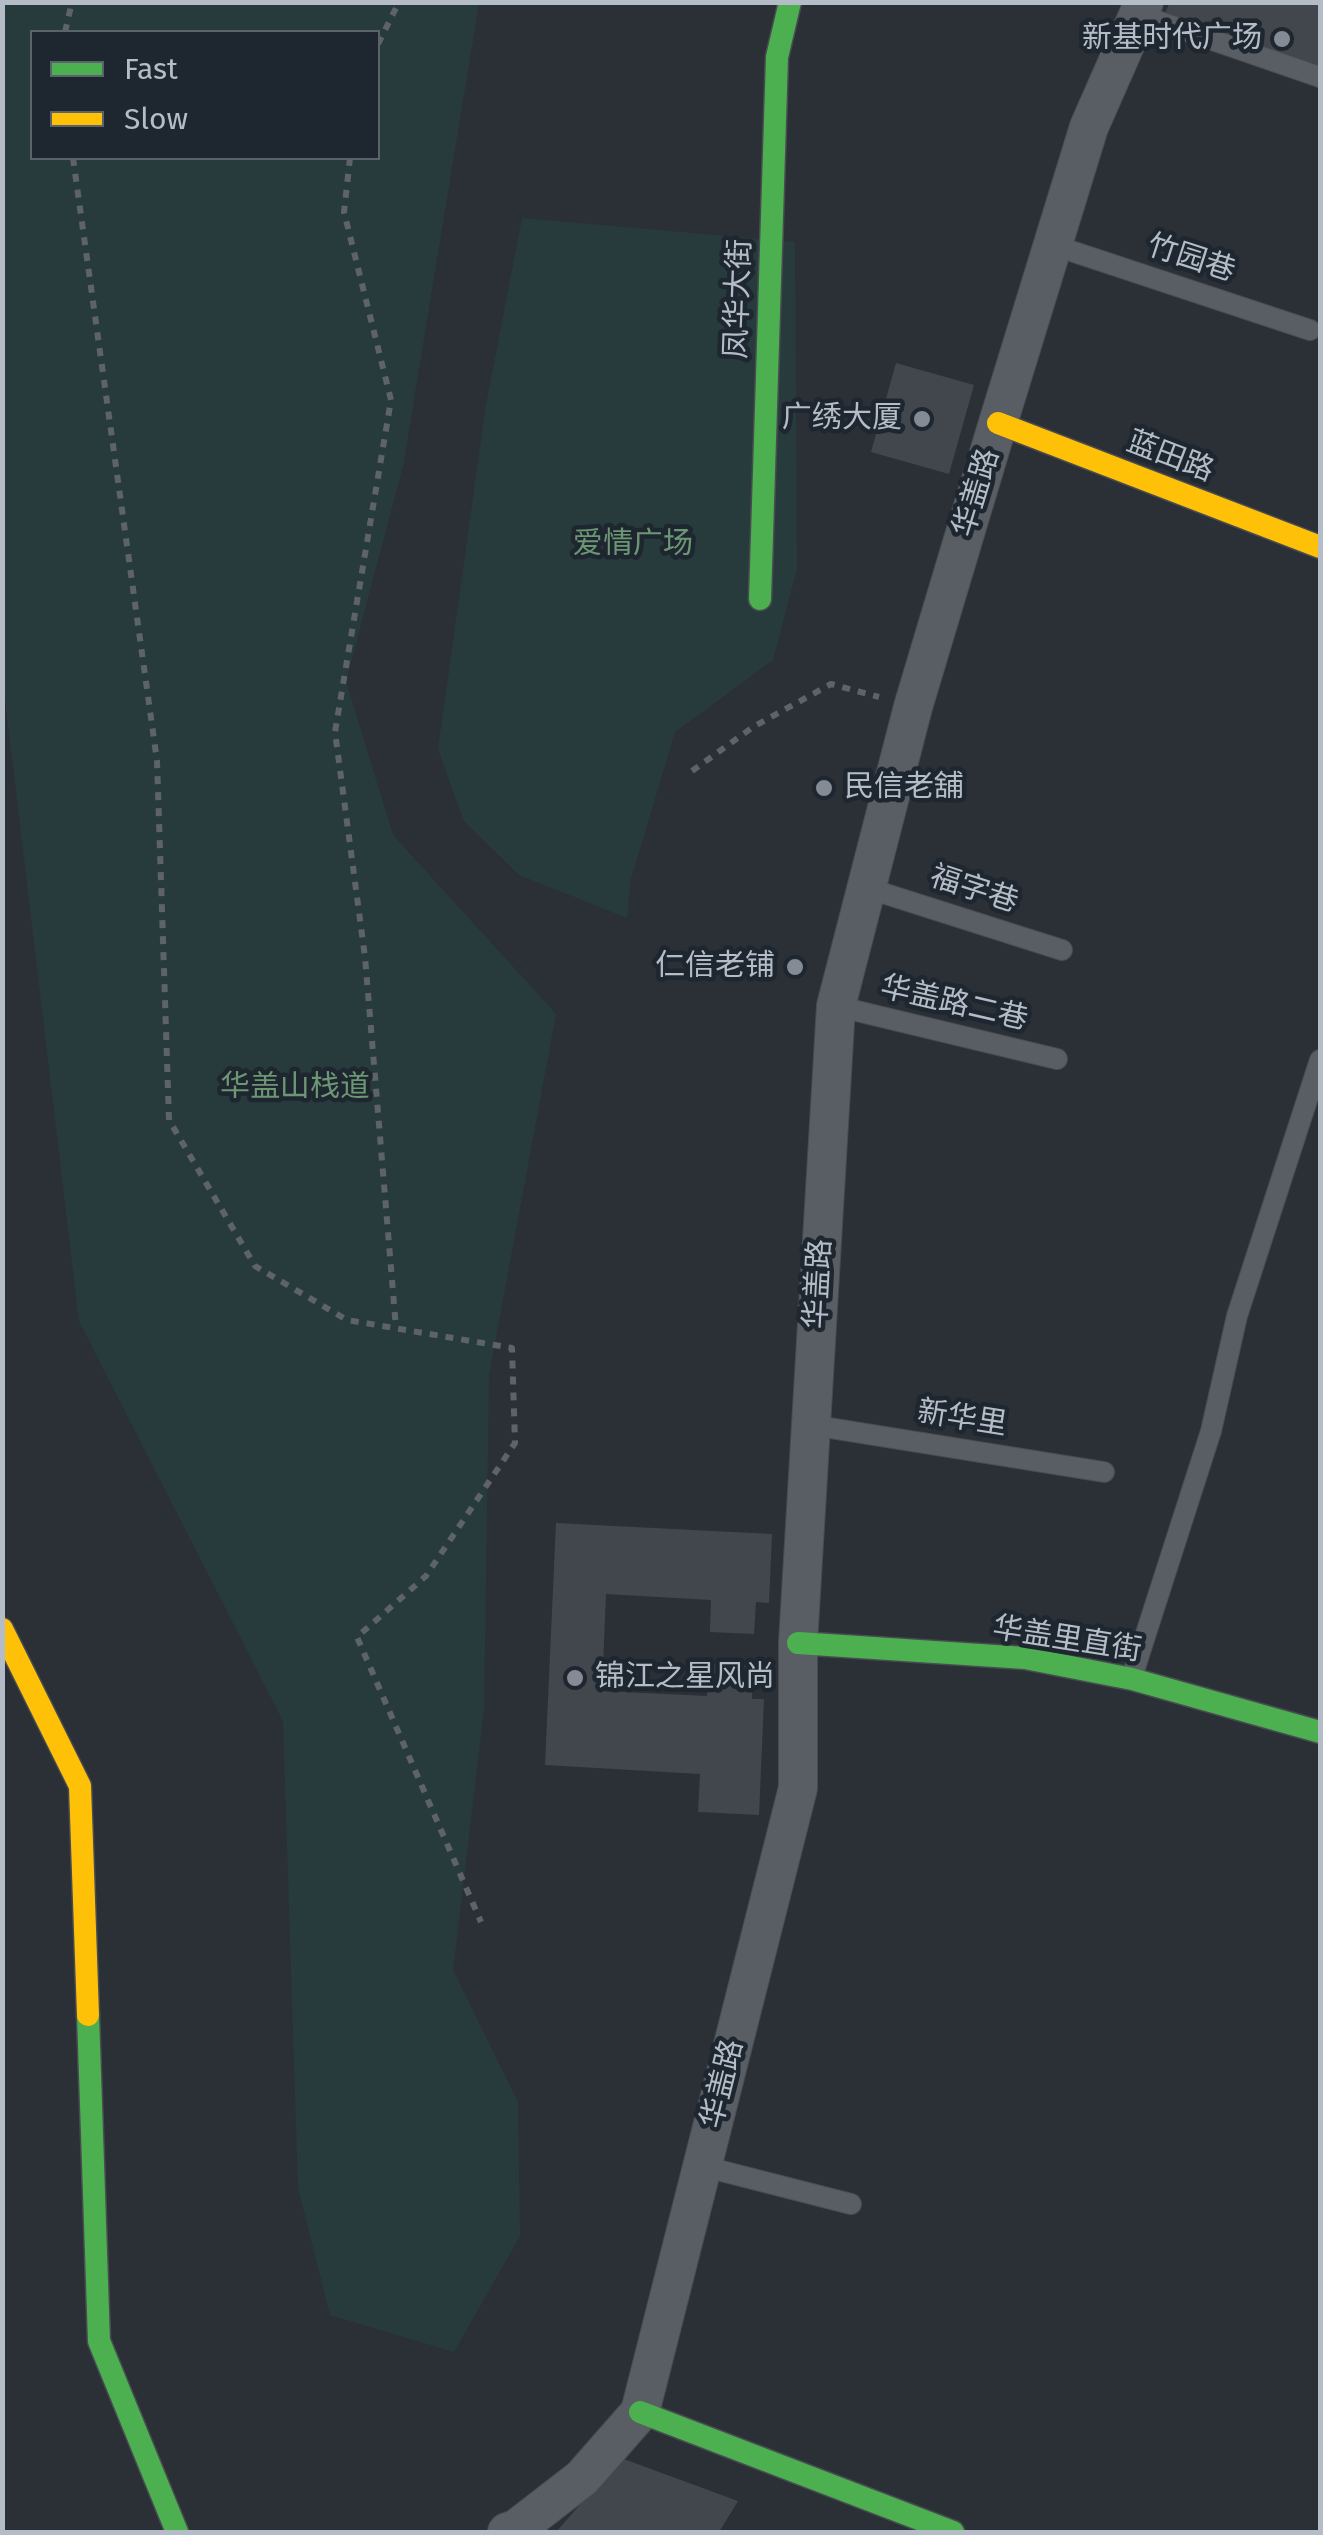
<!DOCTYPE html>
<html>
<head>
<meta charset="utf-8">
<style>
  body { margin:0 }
  #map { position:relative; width:1323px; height:2535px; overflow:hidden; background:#2a3036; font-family:"Fira Sans",sans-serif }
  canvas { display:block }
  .frame { position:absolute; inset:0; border:5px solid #b4bcc7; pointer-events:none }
  .legend { position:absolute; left:30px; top:30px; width:350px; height:130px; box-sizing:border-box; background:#1e2630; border:2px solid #5a626c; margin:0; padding:12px 18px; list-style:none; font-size:30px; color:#b4bcc7 }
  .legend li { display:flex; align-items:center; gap:20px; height:50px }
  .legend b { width:50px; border:2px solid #5a626c }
</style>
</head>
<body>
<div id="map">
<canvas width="1323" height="2535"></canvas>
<div class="frame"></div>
<ul class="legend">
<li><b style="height:12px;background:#4caf50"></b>Fast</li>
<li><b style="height:12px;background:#ffc107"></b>Slow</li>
</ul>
</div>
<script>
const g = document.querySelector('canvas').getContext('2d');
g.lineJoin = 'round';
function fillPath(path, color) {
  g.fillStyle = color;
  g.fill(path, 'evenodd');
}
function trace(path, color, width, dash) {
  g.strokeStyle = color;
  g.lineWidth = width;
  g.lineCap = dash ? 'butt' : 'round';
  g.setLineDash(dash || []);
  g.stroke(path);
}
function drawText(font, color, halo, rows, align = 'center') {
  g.font = font + ' "Fira Sans","Noto Sans SC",sans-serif';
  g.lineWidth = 9;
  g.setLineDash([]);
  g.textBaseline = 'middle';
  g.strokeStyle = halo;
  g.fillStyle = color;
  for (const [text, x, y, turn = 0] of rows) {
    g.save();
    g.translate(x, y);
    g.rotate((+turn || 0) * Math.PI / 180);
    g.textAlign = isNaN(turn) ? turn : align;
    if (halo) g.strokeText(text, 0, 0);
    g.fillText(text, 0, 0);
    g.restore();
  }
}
const green = new Path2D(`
  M2 3H479L403 466 346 681 393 835 556 1014 489 1375 484 1709 453 1970 518 2102 520 2236 454 2352 330 2315 298 2187 283 1721 79 1321 2 673ZM32 32H378V158H32Z
  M522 218 795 242 797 568 773 660 675 732 631 879 627 918 519 875 464 821 438 749 486 405Z`);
const building = new Path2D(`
  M1170 2H1320V66L1165 13Z
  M896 363 974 385 949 474 871 452Z
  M556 1523 772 1534 769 1603 756 1602 754 1634 710 1632 711 1600 606 1594 602 1691 707 1696 708 1663 753 1666 752 1699H764L759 1815 698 1812 700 1774 545 1765Z
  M621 2458 738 2501 719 2532H556Z`);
const path = new Path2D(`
  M65 32 72 2
  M378 44 399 2
  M73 158 157 761 169 1120 255 1266 347 1320 512 1348 515 1443 426 1576 357 1637 481 1922
  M350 158 344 212 391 400 335 732 365 957 396 1328
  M692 771 753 727 831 684 879 697`);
const lane = new Path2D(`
  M1137 14 1320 77
  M1053 245 1310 330
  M867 888 1062 950
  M836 1006 1057 1059
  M811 1425 1104 1472
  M1132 1677 1211 1431 1237 1316 1320 1060
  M702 2166 851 2204`);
const street = new Path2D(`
  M507 2532 516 2529 582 2478 640 2412 798 1788V1643L836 1006 913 707 998 423 1089 127 1144 2`);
const fast = new Path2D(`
  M760 599 777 57 790 2
  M798 1643 1025 1658 1132 1679 1320 1732
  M88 2015 99 2341 177 2532
  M640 2412 953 2532`);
const slow = new Path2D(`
  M998 423 1320 547
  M2 1629 80 1786 88 2015`);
const markers = [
  [1282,39,10,"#848b94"],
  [922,419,10,"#848b94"],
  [824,788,10,"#848b94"],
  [795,967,10,"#848b94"],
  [575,1678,10,"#848b94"]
];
const poiNames = [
  ["新基时代广场",1262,39],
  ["广绣大厦",902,419],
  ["民信老舖",844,788,"left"],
  ["仁信老铺",775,967],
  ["锦江之星风尚",595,1678,"left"]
];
const streetNames = [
  ["竹园巷",1191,259,18],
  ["凤华大街",739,299,-88],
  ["蓝田路",1170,457,21],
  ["华盖路",977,493,-73],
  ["福字巷",974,890,18],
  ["华盖路二巷",954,1004,13],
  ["华盖路",819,1284,-87],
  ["新华里",962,1419,9],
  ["华盖里直街",1067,1640,9],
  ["华盖路",723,2084,-76]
];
const parkNames = [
  ["爱情广场",633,545],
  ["华盖山栈道",295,1088]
];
fillPath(green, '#283b3c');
fillPath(building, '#42474d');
trace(lane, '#484c51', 22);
trace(street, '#484c51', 40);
trace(fast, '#484c51', 25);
trace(slow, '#484c51', 25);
trace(path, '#5d6368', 6, [8, 8]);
trace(lane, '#595e64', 20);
trace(street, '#595e64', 38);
trace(fast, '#4caf50', 22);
trace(slow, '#ffc107', 22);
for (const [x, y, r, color] of markers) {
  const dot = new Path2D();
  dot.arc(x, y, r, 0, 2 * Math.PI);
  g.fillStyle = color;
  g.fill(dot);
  trace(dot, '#1e2630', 4);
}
drawText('30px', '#b4bcc7', '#1e2630', poiNames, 'right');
drawText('30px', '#b4bcc7', '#1e2630', streetNames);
drawText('30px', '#6d9674', '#1e2630', parkNames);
</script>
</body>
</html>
